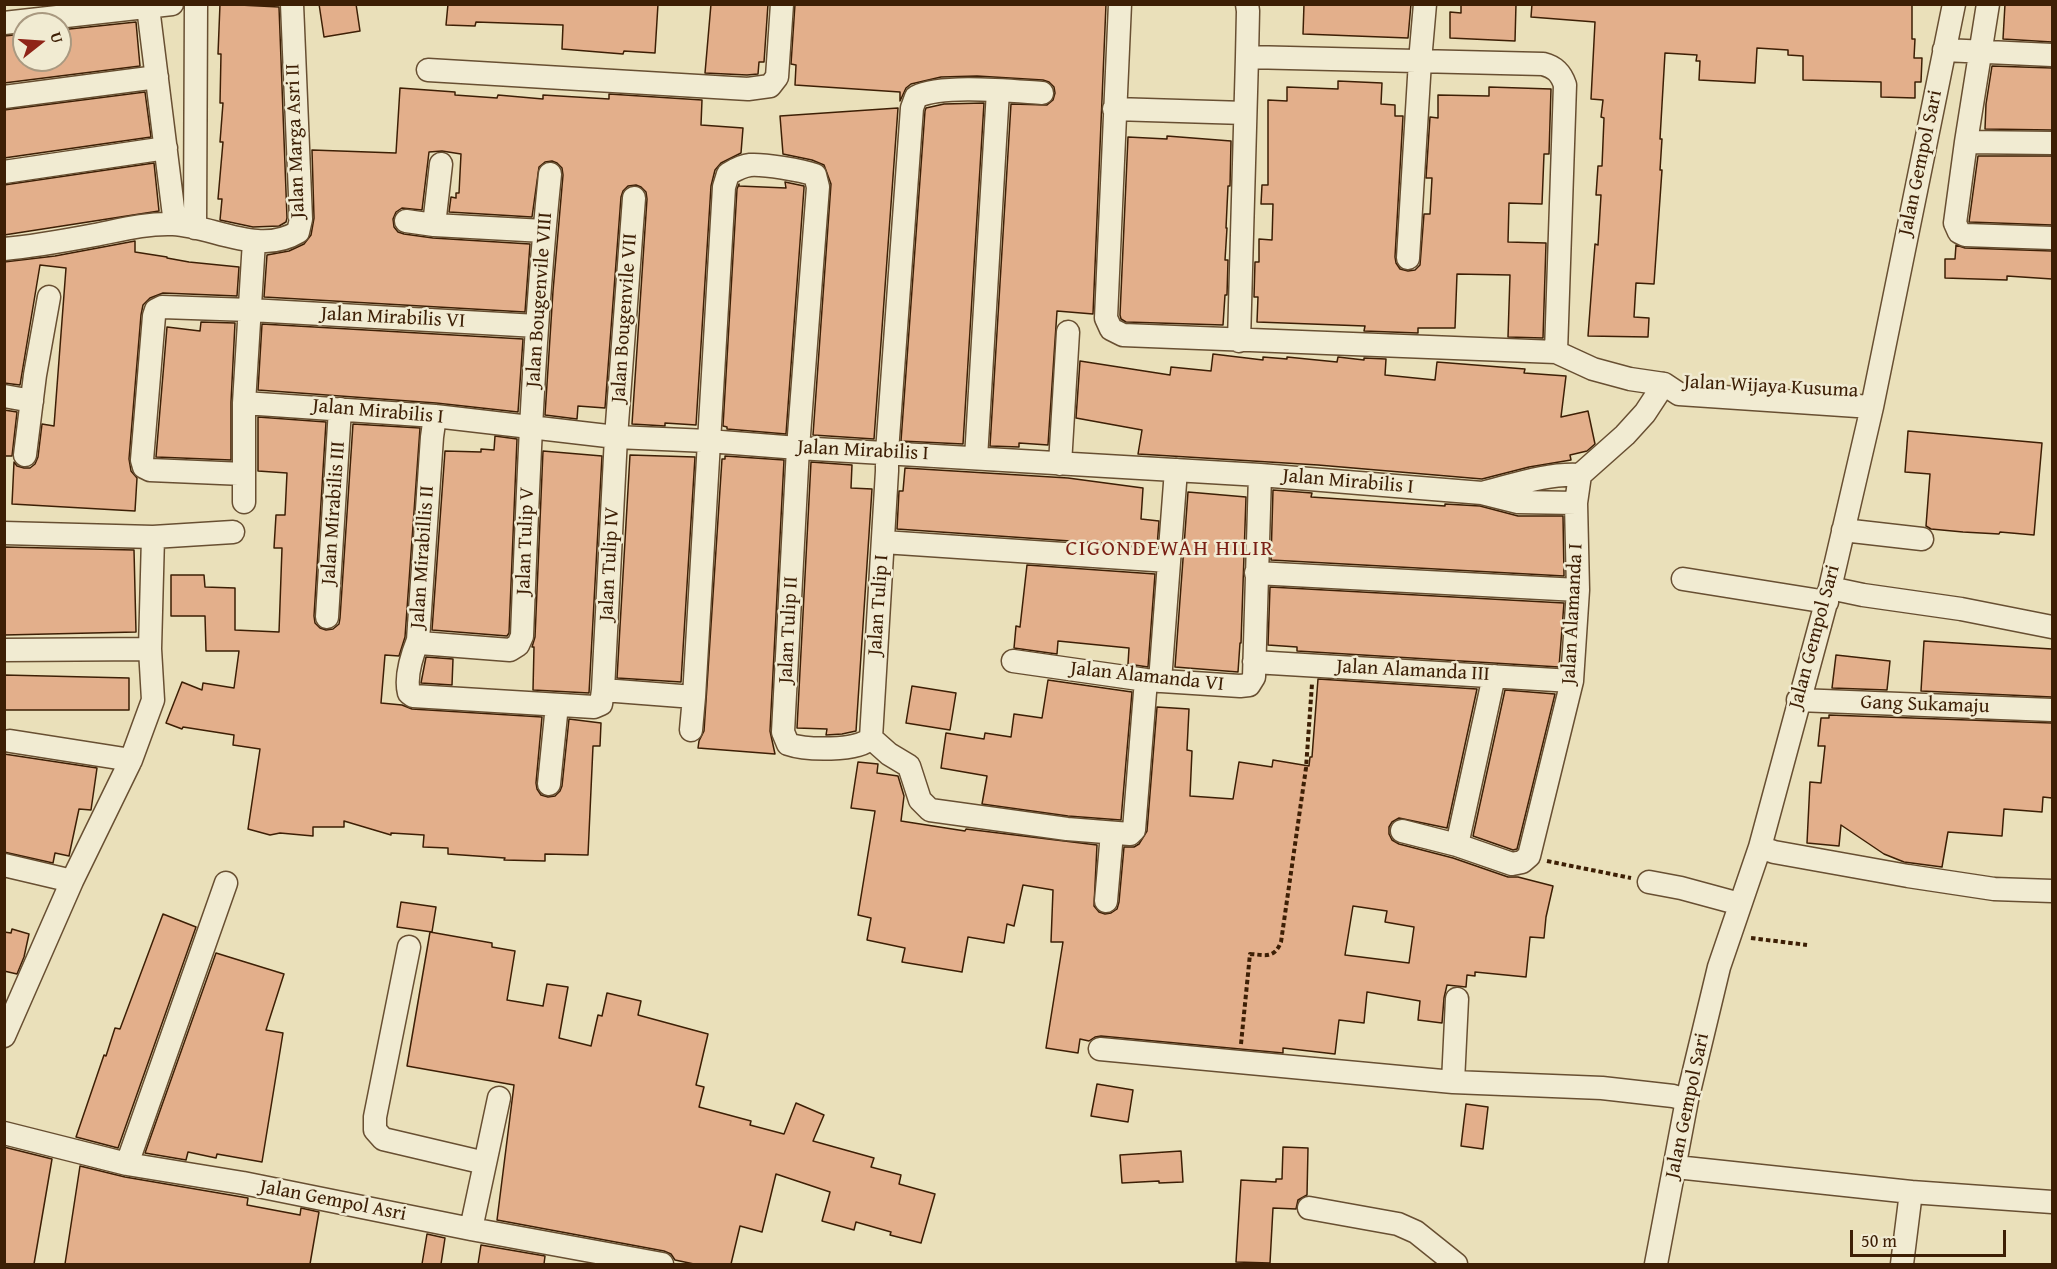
<!DOCTYPE html>
<html>
<head>
<meta charset="utf-8">
<style>
  body { margin:0 }
  #map { position:relative; width:2057px; height:1269px; overflow:hidden; background:#eae0ba; font-family:"Gentium Book Plus",serif }
  canvas { display:block }
  .frame { position:absolute; inset:0; border:6px solid #3d1f05; pointer-events:none }
  .north { position:absolute; left:12px; top:12px; width:60px; height:60px; box-sizing:border-box; background:#f1ebd2; border:2px solid #a99980; border-radius:50%; rotate:73deg; font-size:16px; font-weight:700; line-height:24px; text-align:center; color:#3d1f05 }
  .north::after { content:''; display:block; margin:auto; width:21px; height:27px; background:#8f2418; clip-path:polygon(50% 0,100% 100%,50% 72%,0 100%) }
  .scale { position:absolute; left:1850px; top:1230px; width:156px; height:27px; box-sizing:border-box; border:3px solid #3d1f05; border-top:0; padding-left:8px; font-size:18px; line-height:21px; white-space:nowrap; color:#3d1f05; -webkit-text-stroke:4px #f1ebd2; paint-order:stroke }
</style>
</head>
<body>
<div id="map">
<canvas width="2057" height="1269"></canvas>
<div class="frame"></div>
<div class="north">U</div>
<div class="scale">50 m</div>
</div>
<script>
const g = document.querySelector('canvas').getContext('2d');
g.lineJoin = 'round';
function fillPath(path, color) {
  g.fillStyle = color;
  g.fill(path, 'evenodd');
}
function trace(path, color, width, dash) {
  g.strokeStyle = color;
  g.lineWidth = width;
  g.lineCap = dash ? 'butt' : 'round';
  g.setLineDash(dash || []);
  g.stroke(path);
}
function drawText(font, color, halo, rows, align = 'center') {
  g.font = font + ' "Gentium Book Plus",serif';
  g.lineWidth = 5;
  g.setLineDash([]);
  g.textBaseline = 'middle';
  g.strokeStyle = halo;
  g.fillStyle = color;
  for (const [text, x, y, turn = 0] of rows) {
    g.save();
    g.translate(x, y);
    g.rotate((+turn || 0) * Math.PI / 180);
    g.textAlign = isNaN(turn) ? turn : align;
    if (halo) g.strokeText(text, 0, 0);
    g.fillText(text, 0, 0);
    g.restore();
  }
}
const building = new Path2D(`
  M220 4 279 7 287 218 286 222 279 226 253 227 220 220 222 199H218L223 142H220L223 103H220L221 54H218Z
  M319 4H356L360 31 324 37Z
  M448 4H658L655 53 624 51 623 54 562 49 563 25 476 22 475 26 446 25Z
  M711 4H768L764 62H759L758 74 747 75 705 73Z
  M795 4H1106L1093 314 1057 311 1048 445 1019 443V447L990 446 1011 104 1047 105 1053 100 1055 93 1054 87 1049 82 1043 80 977 76 941 77 911 84 906 88 900 101V92L795 85 796 65 791 64Z
  M1304 4H1411L1408 38 1303 34Z
  M1461 4H1516L1515 41 1450 38V12L1461 13Z
  M1532 4H1912V39H1915L1914 58H1922L1921 82H1915V98L1881 97V82L1803 80V56L1788 55V50L1757 48 1755 83 1699 80 1700 61H1696L1697 55 1665 53 1660 139H1662L1660 170H1662L1654 284 1636 283 1634 317 1649 318 1648 337 1588 336 1595 244 1598 245 1601 195H1596L1598 166H1602L1604 118 1601 117 1603 100 1591 99 1595 22 1531 17Z
  M2005 4H2052V42L2003 39Z
  M136 22 140 66 4 83V36L24 34V60H60V30Z
  M1992 66 2052 68V130L1985 129 1986 104Z
  M1338 81 1382 83 1381 104 1395 105V116H1403L1395 257 1396 263 1400 269 1408 271 1415 270 1420 265 1424 214H1430L1432 178H1426L1430 117 1438 118V95L1489 96V87L1551 89 1549 154H1544L1542 204 1509 203 1508 242 1546 243 1543 338 1508 337 1510 275 1457 274 1455 328H1418V333L1364 331 1365 326 1257 322 1258 297H1254L1255 262H1259V239L1272 240 1273 204H1261L1262 185H1268V100L1287 101V87L1338 89Z
  M400 88 455 92V95L497 98 498 95 543 99V95L609 99V94L702 100 701 125 743 128 741 153 721 163 715 170 711 186 696 425 665 423V426L632 424 647 199 646 192 641 187 636 185 628 186 623 191 621 197 605 408 578 406 577 419 545 415 553 291 563 175 562 168 557 163 552 161 545 162 539 167 532 217 449 212 451 197 456 198V193H459L461 154 442 151 429 152 422 210 402 208 396 212 393 219 394 227 398 232 404 234 433 238 530 244 525 312 264 297 267 255 289 251 304 244 311 235 314 218 312 150 396 153Z
  M145 92 151 137 4 158V110Z
  M984 103 963 444 901 441 925 111 926 108 944 104Z
  M898 108 874 439 813 435 831 184 824 165 812 160 783 154 780 116Z
  M1167 136 1231 141 1230 186H1228L1226 228H1227L1225 260H1228L1227 295H1225L1223 325 1126 322 1121 319 1120 315 1128 137 1167 139Z
  M1978 156H2052V225L1969 222Z
  M154 163 159 211 4 235V185Z
  M785 182 804 186V188L786 434 727 429V427L723 426 737 189 739 184V186L786 188Z
  M135 241V252L167 257V258L189 262 239 267 237 296 163 293 150 298 143 305 141 315 129 459 131 471 137 478 135 511 12 504 14 462 17 466 24 468H30L35 464 38 457 42 424 54 426 66 268 40 265 20 385 4 383V262L55 256Z
  M1956 245 1965 248 2052 251V279L2007 276V280L1945 278V259H1955Z
  M201 322 235 323 231 402V460L156 457 167 327 200 331Z
  M262 324 523 339 518 412 436 403 258 390Z
  M1213 354 1263 360V357L1287 359V357L1337 362 1338 357 1364 360V358L1386 359 1385 375 1435 380 1437 362 1525 369 1524 373 1566 376 1561 417 1588 411 1595 444 1587 451 1570 455 1571 460 1529 467 1482 479 1318 465 1138 454 1142 430 1076 418 1080 361 1170 375 1171 367 1211 371Z
  M4 410 17 412 12 456H4Z
  M258 417 326 422 314 616 315 623 320 628 326 630 333 629 339 624 340 618 353 424 420 428 405 637 399 656 385 655 381 703 402 705 412 709 542 717 536 783 537 789 541 795 548 797 555 796 560 791 562 786 569 719 601 723 600 746H593L588 855 545 854V861L504 860 505 858 448 854V848L423 847 424 835 391 833V835L344 821V827H313V836L280 833 270 835 248 829 260 749 233 745 234 735 183 727 182 729 166 723 182 682 202 690 203 683 234 688 239 651H206L205 616H171V575H204L205 587 235 588V630L279 632 282 548H274L276 515H285L287 473 258 471Z
  M1908 431 2042 443 2034 535 2000 532 1999 534 1963 532 1931 529 1926 526 1930 474 1905 472Z
  M495 436 517 439 509 633 507 636 432 630 445 451 481 452V449L494 450Z
  M543 451 602 456 589 693 533 690 534 647H532L535 637Z
  M630 455 695 457 681 682 617 678Z
  M725 456 784 460 770 731 775 754 698 748 699 741 704 731 722 459H725Z
  M811 462 852 465 851 488 872 489 856 731 842 734 826 735 827 729 797 728Z
  M905 468 1068 478 1143 488 1141 519 1159 521 1157 547 897 529 899 491H903Z
  M1273 490 1312 493 1311 497 1445 506V504L1480 506 1518 516H1563L1564 576 1271 560Z
  M1188 492 1246 497 1241 643H1240L1238 672 1175 667Z
  M4 547 134 550 136 632 4 635Z
  M1027 565 1155 574 1148 667 1128 664 1129 648 1058 641 1057 654 1014 648 1016 626 1020 627Z
  M1270 587 1564 603 1559 667 1297 651V647L1268 645Z
  M1924 641 2052 649V697L1921 691Z
  M1836 655 1890 661 1887 690 1832 688Z
  M426 657 453 659 452 685 421 683Z
  M4 675 129 678V710H4Z
  M1318 679 1477 689 1447 828 1399 818 1392 822 1389 827V834L1392 840 1399 844 1453 858 1508 877H1518L1553 886 1546 917 1544 938 1530 937 1526 977 1475 972V976L1467 975 1466 987 1447 985 1444 998 1442 1023 1418 1020 1420 1001 1367 992 1364 1023 1339 1020 1335 1054 1283 1048V1053L1101 1036 1095 1037 1089 1041 1080 1039 1078 1053 1046 1048 1063 942H1051L1053 890 1023 885 1014 926 1007 924 1004 943 968 937 962 972 902 962 905 948 867 940 871 918 858 915 875 811 851 808 858 762 878 764 877 773 898 776 904 796 901 821 965 831 966 829 1097 845 1094 906 1099 912 1105 914 1111 913 1117 909 1119 902 1124 847H1134L1139 844 1147 831 1157 707 1189 709 1187 750 1192 751 1190 796 1233 799 1239 762 1272 767 1273 760 1309 766 1310 757H1312ZM1353 906 1387 911 1385 922 1414 927 1409 963 1345 955Z
  M1048 680 1132 692 1121 820 1068 816 982 804 987 776 941 768 946 733 984 739 985 733 1011 737 1014 714 1042 718Z
  M912 686 956 693 950 730 906 723Z
  M1505 690 1555 694 1517 849 1513 850 1473 836Z
  M1829 715 2052 723V798L2043 797 2042 812 2004 809 2002 836 1948 832 1942 867 1904 862 1884 854 1841 825 1839 846 1807 843 1810 782 1821 783 1825 746H1818L1821 718H1829Z
  M4 754 97 768 91 810 79 809 69 856 55 853 53 863 4 852Z
  M401 902 436 907 432 932 397 927Z
  M163 914 196 927 118 1148 76 1137 104 1055 106 1056 115 1028 120 1029Z
  M12 929 29 934 24 957 17 974 4 971V932L11 933Z
  M430 932 492 943V947L515 951 507 1000 543 1006 547 984 568 987 559 1038 591 1046 598 1015 602 1016 607 993 641 1001 638 1015 708 1034 696 1085 704 1087 699 1107 751 1121 750 1125 784 1134 796 1103 824 1115 813 1141 874 1158 871 1167 901 1175 899 1184 935 1194 921 1243 890 1235 891 1232 856 1222 854 1230 822 1221 830 1192 776 1174 762 1232 740 1226 731 1264H694L675 1260 671 1254 664 1251 497 1220 514 1085 407 1066Z
  M216 953 284 974 266 1030 283 1033 262 1162 217 1154 216 1158 188 1152 186 1160 145 1153Z
  M1097 1084 1133 1090 1128 1122 1091 1116Z
  M1466 1104 1488 1107 1483 1149 1461 1146Z
  M4 1147 52 1159 34 1264H4Z
  M1283 1147 1308 1148 1307 1195 1298 1200 1296 1209 1273 1208 1270 1263 1236 1262 1241 1180 1276 1182V1179H1282Z
  M1181 1151 1183 1182 1159 1183V1181L1122 1183 1120 1155Z
  M80 1166 125 1177 248 1198 247 1205 300 1215 301 1208 319 1212 310 1264H65Z
  M427 1234 445 1238 441 1264H422Z
  M481 1245 545 1256 544 1264H478Z`);
const path = new Path2D(`
  M1547 861 1631 878
  M1751 938 1807 945
  M1241 1044 1250 954C1266 955 1274 959 1281 942L1306 768 1312 684`);
const minor = new Path2D(`
  M1120 4 1106 318 1111 329 1123 335 1556 352
  M1988 4 1966 142 1955 223 1959 232 1965 235 2052 238
  M148 7 175 224
  M4 23 172 4
  M1944 50 2052 55
  M1247 57 1543 64C1555 67 1561 73 1565 85L1556 352 1593 369 1630 379 1664 384 1679 394 1872 407
  M428 70 748 89 770 86 777 77 782 4
  M4 97 157 77
  M1114 109 1245 113
  M1966 142 2052 143
  M4 172 166 148
  M406 221 434 225 544 231
  M434 225 441 164
  M195 228 196 4
  M4 249C37 246 68 240 100 234 124 229 148 223 173 224 213 226 259 256 298 232L301 219 292 4
  M1408 258 1420 61 1425 4
  M1239 341 1247 57 1248 11 1247 4
  M4 396 32 401
  M244 403 435 416 616 437 708 441 798 448 1260 475 1482 493 1518 502 1576 503
  M435 416 432 437 418 640 420 643 510 650 518 645 522 636C528 482 534 328 550 174
  M25 455 35 375 49 297
  M976 458 998 91
  M1060 464 1068 332
  M244 474 150 470 144 467 142 460 154 316 156 310 162 307 250 310 537 326
  M1486 492C1517 484 1548 473 1580 475L1625 435 1645 413 1664 384
  M244 502V403L254 241
  M1843 530 1922 539
  M4 533 153 537 233 532
  M883 542 1169 561
  M1256 573 1578 590
  M1683 579 1827 602
  M1830 588 1863 595 1961 609 2052 627
  M327 617 340 409
  M418 640C412 655 405 678 409 693L413 696 594 707 601 704 603 690 616 437 634 198
  M4 650 150 649
  M1013 661 1146 680 1240 686 1249 685 1254 677 1260 475
  M1254 662 1572 681
  M1160 681 1176 470
  M603 690 694 697
  M1798 700 2052 710
  M691 730 694 697 724 187 728 174C735 170 741 166 750 165 764 164 801 170 815 175L818 187 798 448 783 732 788 744C805 750 858 752 871 738L887 471V452L912 108 916 97C942 84 1010 91 1042 93
  M871 738 889 754 909 766 920 800 930 810 1067 829 1130 834 1134 830 1146 680
  M10 741 131 760
  M549 784 557 705
  M1402 831 1457 845 1512 864 1522 862 1529 856 1572 681 1578 590 1576 503 1580 475
  M1457 845 1494 676
  M1760 847 1774 852 1908 876 1994 889 2052 891
  M4 865 72 881
  M1649 882 1681 888 1740 904
  M1106 901 1112 833
  M409 947 375 1117V1130L383 1139 485 1163
  M4 1036 72 881 131 760 153 700 150 649 153 537
  M1100 1049 1453 1082 1602 1088 1673 1096 1687 1100
  M1453 1082 1457 999
  M4 1133 127 1164 243 1183 471 1229 662 1264
  M127 1164 226 883
  M1676 1167 1911 1192 2052 1202
  M1309 1208 1398 1224 1416 1232 1456 1264
  M471 1229 499 1098
  M1656 1264 1687 1100 1719 967 1760 847 1830 588 1872 407 1954 4
  M1902 1264 1911 1192`);
const streetNames = [
  ["Jalan Marga Asri II",296,141,-92],
  ["Jalan Gempol Sari",1921,163,-78],
  ["Jalan Bougenvile VIII",540,300,-86],
  ["Jalan Mirabilis VI",393,318,3],
  ["Jalan Bougenvile VII",625,318,-86],
  ["Jalan Wijaya Kusuma",1771,387,3],
  ["Jalan Mirabilis I",378,412,5],
  ["Jalan Mirabilis I",863,451,3],
  ["Jalan Mirabilis I",1348,482,5],
  ["Jalan Mirabilis III",334,513,-86],
  ["Jalan Tulip V",526,541,-88],
  ["Jalan Mirabillis II",423,557,-86],
  ["Jalan Tulip IV",610,564,-87],
  ["Jalan Tulip I",879,605,-86],
  ["Jalan Alamanda I",1573,614,-87],
  ["Jalan Tulip II",789,630,-87],
  ["Jalan Gempol Sari",1815,637,-75],
  ["Jalan Alamanda III",1413,671,3],
  ["Jalan Alamanda VI",1147,677,6],
  ["Gang Sukamaju",1925,705,2],
  ["Jalan Gempol Sari",1688,1106,-78],
  ["Jalan Gempol Asri",333,1201,11]
];
const quarterNames = [
  ["CIGONDEWAH HILIR",1170,549]
];
fillPath(building, '#e3af8b');
trace(building, '#3d1f05', 1.5);
trace(minor, '#684f32', 25);
trace(path, '#3d1f05', 4, [4.5, 3]);
trace(minor, '#f1ebd2', 22);
drawText('20px', '#3d1f05', '#f1ebd2', streetNames);
g.letterSpacing = '1.5px';
drawText('22px', '#7a1f14', '#f1ebd2', quarterNames);
g.letterSpacing = '0px';
</script>
</body>
</html>
